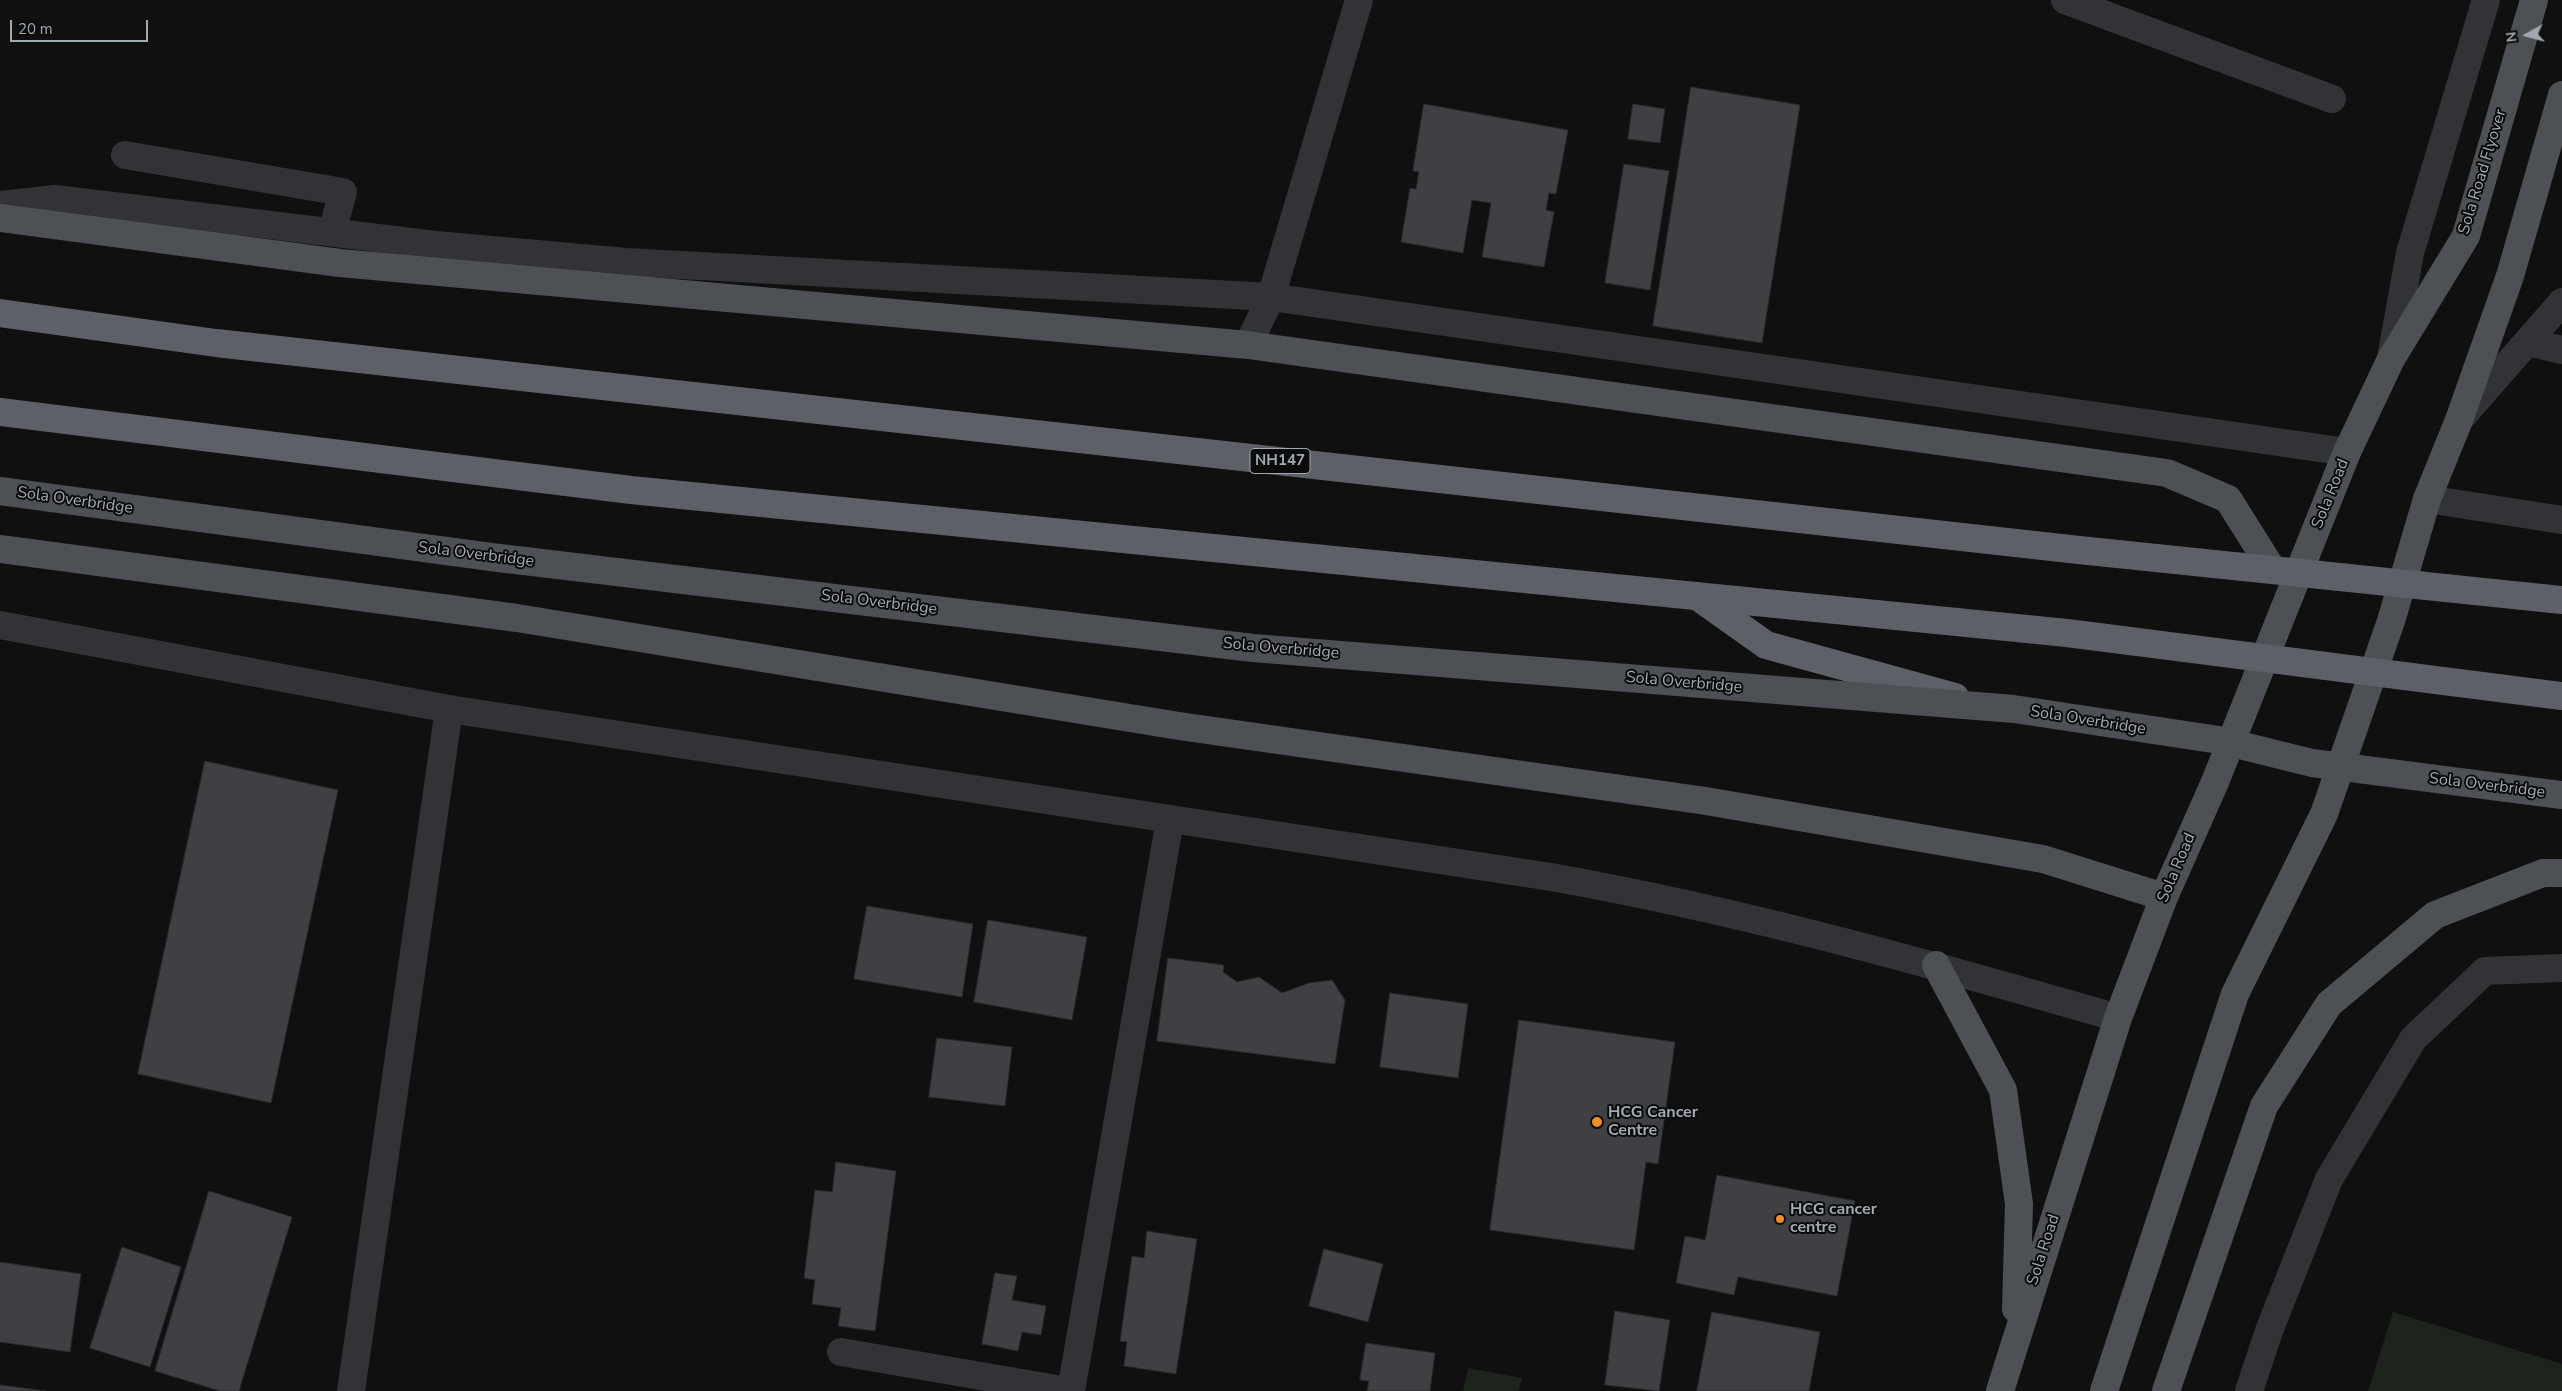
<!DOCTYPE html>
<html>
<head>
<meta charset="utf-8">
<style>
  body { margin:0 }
  #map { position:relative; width:2562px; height:1391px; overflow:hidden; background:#101011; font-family:"Nunito Sans",sans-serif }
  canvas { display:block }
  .north { position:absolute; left:2502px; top:10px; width:50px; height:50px; -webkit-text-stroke:4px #0b0b0c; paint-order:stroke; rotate:263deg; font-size:14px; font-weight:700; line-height:20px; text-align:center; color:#a1a9b2 }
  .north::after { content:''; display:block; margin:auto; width:18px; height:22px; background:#a1a9b2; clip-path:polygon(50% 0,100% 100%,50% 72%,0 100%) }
  .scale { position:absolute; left:10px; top:20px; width:138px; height:22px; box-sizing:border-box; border:2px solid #a1a9b2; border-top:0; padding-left:6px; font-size:15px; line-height:18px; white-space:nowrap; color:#a1a9b2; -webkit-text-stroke:4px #0b0b0c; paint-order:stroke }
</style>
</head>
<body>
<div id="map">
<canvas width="2562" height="1391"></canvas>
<div class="north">N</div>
<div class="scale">20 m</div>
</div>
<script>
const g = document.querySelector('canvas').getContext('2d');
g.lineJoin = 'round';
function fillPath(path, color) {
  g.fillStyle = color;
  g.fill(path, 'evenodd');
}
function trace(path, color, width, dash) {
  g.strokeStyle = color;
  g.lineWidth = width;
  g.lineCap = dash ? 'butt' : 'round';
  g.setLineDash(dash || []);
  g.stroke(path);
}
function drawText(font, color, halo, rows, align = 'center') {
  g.font = font + ' "Nunito Sans",sans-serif';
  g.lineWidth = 4;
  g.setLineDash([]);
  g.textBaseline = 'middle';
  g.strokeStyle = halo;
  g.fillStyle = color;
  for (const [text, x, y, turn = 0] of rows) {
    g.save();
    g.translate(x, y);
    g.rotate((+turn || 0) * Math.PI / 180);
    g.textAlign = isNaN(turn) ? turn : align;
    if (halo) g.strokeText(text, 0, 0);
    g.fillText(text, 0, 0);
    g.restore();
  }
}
const green = new Path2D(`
  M2393 1312 2562 1364V1391H2368Z
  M1468 1368 1522 1378 1519 1391H1463Z`);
const building = new Path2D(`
  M1691 87 1800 105 1762 343 1653 326Z
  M1424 104 1568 130 1556 194 1549 193 1546 210 1554 212 1544 267 1482 257 1491 203 1472 200 1463 253 1401 242 1410 188 1416 189 1419 172 1413 171Z
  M1633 104 1665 109 1660 143 1628 139Z
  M1624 164 1669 171 1650 290 1605 283Z
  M205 761 338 790 271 1103 138 1074Z
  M867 906 973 924 962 997 854 979Z
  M988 920 1087 937 1072 1020 974 1002Z
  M1168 958 1224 965 1223 972 1237 982 1259 977 1282 993 1309 983 1332 980 1345 1000 1335 1064 1157 1041Z
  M1390 993 1468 1004 1458 1078 1380 1067Z
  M1519 1020 1675 1042 1658 1164 1646 1162 1634 1250 1490 1230Z
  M937 1038 1012 1047 1005 1106 929 1097Z
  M836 1162 896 1171 875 1331 838 1326 841 1308 812 1304 815 1280 804 1278 815 1190 832 1192Z
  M1717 1175 1855 1201 1837 1296 1738 1277 1734 1295 1676 1283 1685 1236 1705 1240Z
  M209 1191 292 1217 239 1391H220L155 1371Z
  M1147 1231 1197 1239 1176 1374 1124 1366 1127 1342 1120 1341 1132 1256 1144 1258Z
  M122 1247 181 1267 150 1367 90 1348Z
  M1324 1249 1383 1264 1368 1322 1309 1306Z
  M0 1262 81 1274 70 1352 0 1342Z
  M995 1273 1017 1276 1012 1300 1046 1306 1041 1335 1022 1332 1018 1351 982 1344Z
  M1615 1311 1670 1320 1659 1391 1605 1385Z
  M1712 1312 1820 1332 1809 1391H1697Z
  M1366 1343 1435 1353 1430 1391H1367L1369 1381 1360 1380Z
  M0 1385 46 1391H0Z`);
const minor = new Path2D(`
  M2065 0 2332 99
  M125 155 343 192 332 232
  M0 205 55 199 436 245 626 262 1271 297 2347 452
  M2528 342 2562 350
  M1248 345 1271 297 1359 0
  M2391 358 2410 253 2486 0
  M2459 420 2562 302
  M2427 499 2562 520
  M0 625 449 709 1551 877C1743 911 1931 964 2118 1018
  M841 1352 1068 1391
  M351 1391 449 709
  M1071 1391 1170 820
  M2249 1391 2269 1331 2329 1179 2413 1039 2485 971 2562 968`);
const major = new Path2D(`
  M0 218 340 263 1248 345 2167 473 2228 499 2272 569
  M0 549 517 618 1179 726 1706 801 2043 859 2164 897
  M1936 965 2003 1090 2019 1204 2016 1309
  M2000 1391 2118 1018 2164 897 2215 782 2347 452 2391 359 2466 236 2534 0
  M2104 1391 2235 994 2324 814 2391 621 2427 499 2459 420 2510 276 2562 95
  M2166 1391 2264 1106 2329 1004 2435 915 2543 873H2562`);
const highway = new Path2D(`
  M1697 596 1766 645 1955 697`);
const majorBridge = new Path2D(`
  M0 491 491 557 1253 648 2014 709 2219 740 2312 763 2562 795`);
const highwayBridge = new Path2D(`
  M0 313 216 343 2079 550 2562 600
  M0 412 631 490 2067 633 2562 696`);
const markers = [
  [1597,1122,6,"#ee8d2b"],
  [1780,1219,5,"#ee8d2b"]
];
const shields = [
  [1280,461,60]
];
const shieldNames = [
  ["NH147",1280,461]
];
const streetNames = [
  ["Sola Road Flyover",2483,172,-73],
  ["Sola Road",2331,494,-68],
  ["Sola Overbridge",75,501,8],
  ["Sola Overbridge",476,555,7],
  ["Sola Overbridge",879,603,7],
  ["Sola Overbridge",1281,649,5],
  ["Sola Overbridge",1684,683,5],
  ["Sola Overbridge",2088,721,9],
  ["Sola Overbridge",2487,786,7],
  ["Sola Road",2177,868,-67],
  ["Sola Road",2044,1250,-72]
];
const poiNames = [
  ["HCG Cancer",1608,1113],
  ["Centre",1608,1131],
  ["HCG cancer",1790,1210],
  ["centre",1790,1228]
];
fillPath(green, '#1c241c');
fillPath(building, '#3f4044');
trace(building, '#2a2a2d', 1);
trace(minor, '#313336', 28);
trace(major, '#4d5055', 28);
trace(highway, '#5d6167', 28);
trace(majorBridge, '#4d5055', 28);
trace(highwayBridge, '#5d6167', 28);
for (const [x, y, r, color] of markers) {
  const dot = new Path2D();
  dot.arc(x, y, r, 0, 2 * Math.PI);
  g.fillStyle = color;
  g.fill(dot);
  trace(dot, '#0b0b0c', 2);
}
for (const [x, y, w] of shields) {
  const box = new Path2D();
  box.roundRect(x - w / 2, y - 12.5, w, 25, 4);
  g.fillStyle = '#0b0b0c';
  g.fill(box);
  trace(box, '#a1a9b2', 1);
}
drawText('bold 15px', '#a1a9b2', null, shieldNames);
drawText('16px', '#a1a9b2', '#0b0b0c', streetNames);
drawText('bold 16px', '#a1a9b2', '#0b0b0c', poiNames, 'left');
</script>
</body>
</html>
